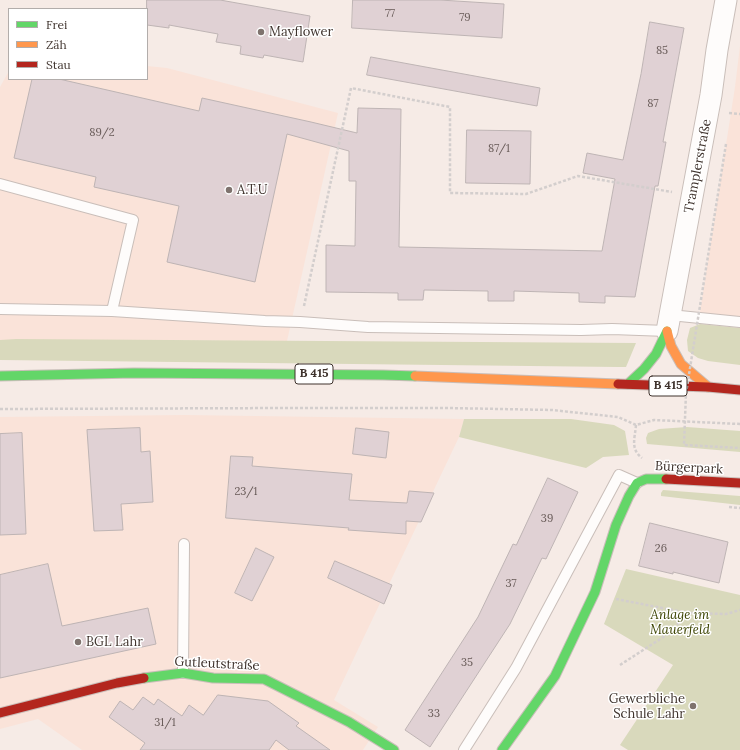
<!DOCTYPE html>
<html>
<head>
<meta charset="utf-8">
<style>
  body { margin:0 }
  #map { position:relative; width:740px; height:750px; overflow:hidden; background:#f6ebe6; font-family:Lora,serif }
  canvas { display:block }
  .legend { position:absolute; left:8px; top:8px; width:140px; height:72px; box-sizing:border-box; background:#fff; border:1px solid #b2adab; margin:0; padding:5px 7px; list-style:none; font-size:12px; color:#3f332d }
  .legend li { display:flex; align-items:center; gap:8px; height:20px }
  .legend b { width:20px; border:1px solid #b2adab }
</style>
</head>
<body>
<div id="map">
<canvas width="740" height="750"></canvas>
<ul class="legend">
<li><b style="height:5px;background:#63d668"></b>Frei</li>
<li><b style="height:5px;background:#ff974d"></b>Zäh</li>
<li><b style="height:5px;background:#b3261e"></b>Stau</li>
</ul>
</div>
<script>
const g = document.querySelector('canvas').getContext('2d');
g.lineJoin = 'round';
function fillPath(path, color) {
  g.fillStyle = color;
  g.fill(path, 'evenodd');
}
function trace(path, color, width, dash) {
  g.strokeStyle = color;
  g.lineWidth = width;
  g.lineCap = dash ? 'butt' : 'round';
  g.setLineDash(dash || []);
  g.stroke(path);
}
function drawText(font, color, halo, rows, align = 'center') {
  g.font = font + ' Lora,serif';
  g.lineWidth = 3;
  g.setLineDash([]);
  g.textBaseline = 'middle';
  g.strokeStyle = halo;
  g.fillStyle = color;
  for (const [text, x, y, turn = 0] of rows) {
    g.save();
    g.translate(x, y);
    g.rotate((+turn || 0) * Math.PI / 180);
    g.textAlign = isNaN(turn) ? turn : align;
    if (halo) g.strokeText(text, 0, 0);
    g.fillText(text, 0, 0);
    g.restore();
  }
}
const built = new Path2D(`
  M740 46V328L700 324 699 318 735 87Z
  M147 66 167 68 338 113 287 341 0 340V87L9 71V79H147Z
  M185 415 464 419 459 437 334 700 378 727 363 750H82L38 719 0 729V417Z`);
const green = new Path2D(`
  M700 324 740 328V365L708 361 698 358 688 351 687 340 690 328Z
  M16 339 636 343 626 367H618L0 360V340Z
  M464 419H571L614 425 625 431 629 455 603 457 586 468 459 437Z
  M687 427 740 431V452L647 444 646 438 648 433 659 429Z
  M663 490 740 496V505L661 496V493Z
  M626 569 740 595V750H628L620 745 673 665 604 624Z`);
const building = new Path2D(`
  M147 0H220L310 16 303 62 264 55 263 58 240 54 241 46 216 42 218 34 169 25V28L147 25Z
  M353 0H440L504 4 502 38 352 28Z
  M650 22 684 28 663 142H666L658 186H655L635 297 605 296V303L579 302V293L514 291V301H488V291L424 290 423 300H398V293L326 292V245L355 246 356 181H349V151L287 134 255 282 167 262 179 206 94 187 96 177 14 158 32 79H59L199 111 202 98 311 122 357 133 358 108 401 109 399 247 602 251 615 179 583 173 587 153 623 160 641 74Z
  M371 57 540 88 537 106 367 75Z
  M467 130 531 131 530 184 466 183Z
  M140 428 141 452 150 451 153 502 121 504 123 530 94 531 87 430Z
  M356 428 389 432 386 458 353 454Z
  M22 433 26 534 0 535V434Z
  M231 456 253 457 252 466 352 474 349 500 407 503 409 491 434 493 421 522 406 521V534L348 530 349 528 226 518Z
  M548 478 578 492 546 559 542 558 510 624 430 747 405 730 478 617 513 544 516 545Z
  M650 523 728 542 719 583 673 572V574L639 566Z
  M256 548 274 557 252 601 235 593Z
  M335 561 392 585 384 604 328 578Z
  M48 564 62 626 148 608 156 644 0 678V575Z
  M218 695 268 701 299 723 296 726 330 750H289L276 740 269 750H140L145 743 109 717 120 701 133 710 143 697 154 705 158 699 182 716 189 705 203 715Z`);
const path = new Path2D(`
  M729 113 740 114
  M304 306 351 88 450 107V193L526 194 578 176 672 192
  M0 409 289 408H448L552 410 618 417 636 425 654 420 740 424
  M636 425C635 438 630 449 642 458
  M729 507 740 508
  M616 599 688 613 726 614 740 610
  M620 665 668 634 688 613`);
const lane = new Path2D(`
  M0 184 133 220 112 311
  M0 309 112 311 265 321 300 322 368 327 581 330 612 329 667 331
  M670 315 740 322
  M183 673 184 544
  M464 750 516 668 619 475 637 483`);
const street = new Path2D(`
  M667 331 711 95 717 50 726 0`);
const fast = new Path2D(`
  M0 376 134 373 383 375 415 376
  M628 384 644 369 656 354 667 331
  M144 678 183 673 213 678 264 679 349 722 394 750
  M502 750 555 676 595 592 616 525 629 496 637 483 646 479H666`);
const slow = new Path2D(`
  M667 331 671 346 681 364 708 387
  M415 376 618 384`);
const jam = new Path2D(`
  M618 384 708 387 740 390
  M666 479 740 483
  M0 713 117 683 144 678`);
const pathBridge = new Path2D(`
  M726 144 686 393 684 445 740 448`);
const markers = [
  [261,32,4,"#7f736e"],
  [229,190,4,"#7f736e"],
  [78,642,4,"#7f736e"],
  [693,706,4,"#7f736e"]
];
const numberNames = [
  ["77",390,14],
  ["79",465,18],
  ["85",662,51],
  ["87",653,104],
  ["89/2",102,133],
  ["87/1",499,149],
  ["23/1",246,492],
  ["39",547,519],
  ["26",661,549],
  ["37",511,584],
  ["35",467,663],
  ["33",434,714],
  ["31/1",165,723]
];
const shields = [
  [314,374,38],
  [668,386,38]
];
const shieldNames = [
  ["B 415",314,374],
  ["B 415",668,386]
];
const poiNames = [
  ["Mayflower",269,32],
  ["A.T.U",237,190],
  ["BGL Lahr",86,642],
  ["Gewerbliche",685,699,"right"],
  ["Schule Lahr",685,714,"right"]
];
const streetNames = [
  ["Tramplerstraße",698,166,-79],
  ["Bürgerpark",689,468,3],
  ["Gutleutstraße",217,664,3]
];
const parkNames = [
  ["Anlage im",680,615],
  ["Mauerfeld",680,630]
];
fillPath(built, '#fae3d9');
fillPath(green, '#d9d9bc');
fillPath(building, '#e0d1d4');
trace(building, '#beb4b4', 1);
trace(lane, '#c9beb9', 12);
trace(street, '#c9beb9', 23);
trace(fast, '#c9beb9', 11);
trace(slow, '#c9beb9', 11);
trace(jam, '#c9beb9', 11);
trace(path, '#d3cecd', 2.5, [3, 2]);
trace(lane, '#fefcfb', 10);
trace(street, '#fefcfb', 21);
trace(fast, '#63d668', 9);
trace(slow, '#ff974d', 9);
trace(jam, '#b3261e', 9);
trace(pathBridge, '#d3cecd', 2.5, [3, 2]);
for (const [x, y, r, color] of markers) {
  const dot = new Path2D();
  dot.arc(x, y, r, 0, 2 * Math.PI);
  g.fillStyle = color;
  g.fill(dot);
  trace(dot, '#fff', 1.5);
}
drawText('11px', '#675a57', null, numberNames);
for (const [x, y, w] of shields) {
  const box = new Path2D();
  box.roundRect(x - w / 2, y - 10, w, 20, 3);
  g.fillStyle = '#fff';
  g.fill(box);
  trace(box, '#3f332d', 1);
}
drawText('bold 12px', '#3f332d', null, shieldNames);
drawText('13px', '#3f332d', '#fff', poiNames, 'left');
drawText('13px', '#3f332d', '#fff', streetNames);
drawText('italic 13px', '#3c4400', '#fff', parkNames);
</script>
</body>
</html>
